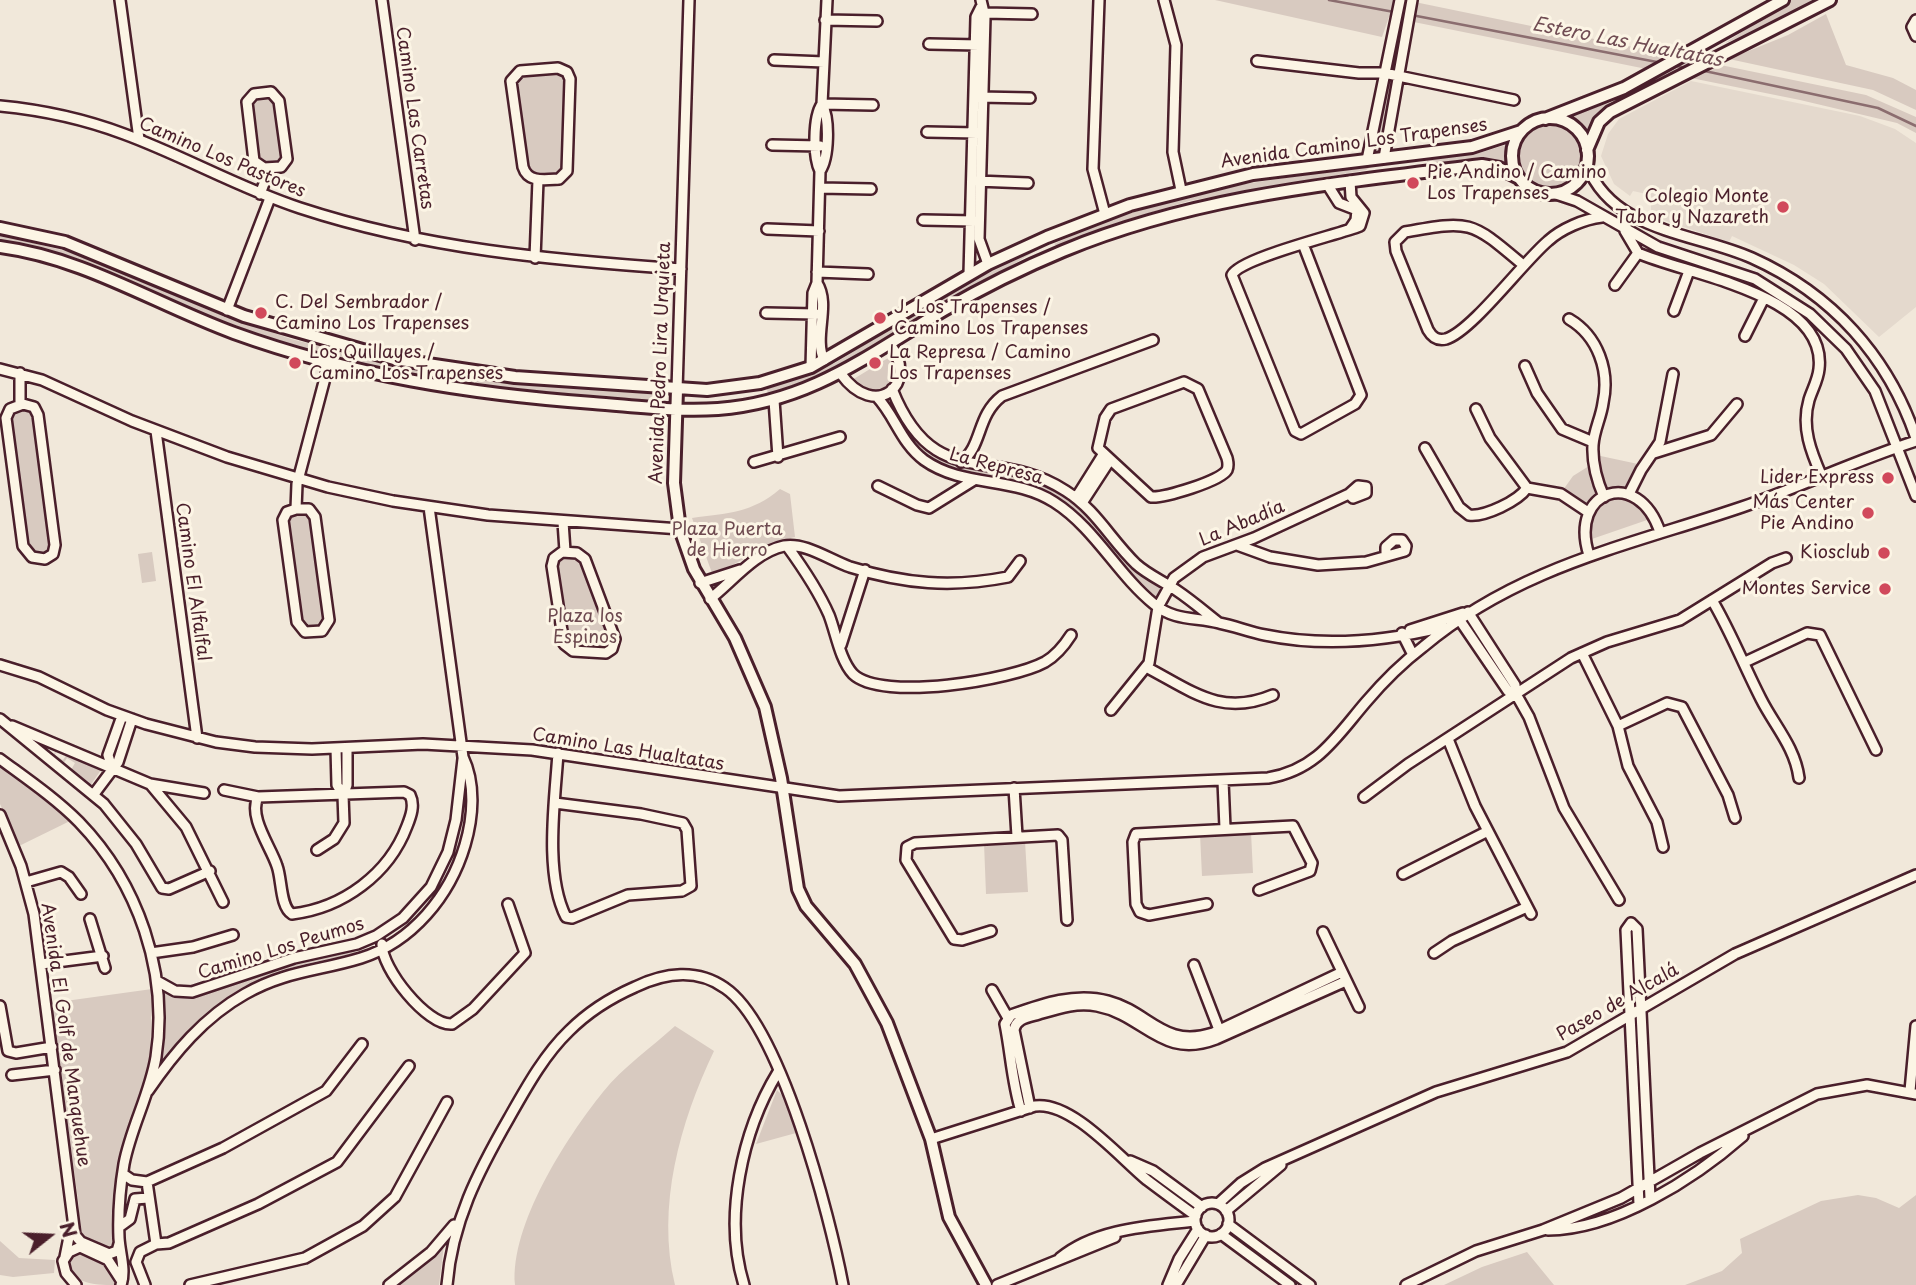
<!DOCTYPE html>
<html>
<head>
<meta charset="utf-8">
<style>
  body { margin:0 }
  #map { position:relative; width:1916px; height:1285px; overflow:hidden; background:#f1e8da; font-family:"Playpen Sans",sans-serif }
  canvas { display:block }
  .north { position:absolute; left:14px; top:1201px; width:70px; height:70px; -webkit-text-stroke:5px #fcf5e5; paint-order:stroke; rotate:72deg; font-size:19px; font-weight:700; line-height:28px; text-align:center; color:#4a1f2b }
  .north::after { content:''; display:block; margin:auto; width:24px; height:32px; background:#4a1f2b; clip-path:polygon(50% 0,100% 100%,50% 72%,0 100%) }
</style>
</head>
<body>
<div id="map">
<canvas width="1916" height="1285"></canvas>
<div class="north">N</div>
</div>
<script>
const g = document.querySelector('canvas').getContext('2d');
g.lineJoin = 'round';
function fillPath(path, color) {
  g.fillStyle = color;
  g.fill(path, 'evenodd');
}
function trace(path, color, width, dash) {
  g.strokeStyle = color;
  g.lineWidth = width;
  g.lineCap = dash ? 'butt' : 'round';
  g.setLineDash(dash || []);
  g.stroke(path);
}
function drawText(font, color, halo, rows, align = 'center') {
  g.font = font + ' "Playpen Sans",sans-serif';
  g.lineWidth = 6;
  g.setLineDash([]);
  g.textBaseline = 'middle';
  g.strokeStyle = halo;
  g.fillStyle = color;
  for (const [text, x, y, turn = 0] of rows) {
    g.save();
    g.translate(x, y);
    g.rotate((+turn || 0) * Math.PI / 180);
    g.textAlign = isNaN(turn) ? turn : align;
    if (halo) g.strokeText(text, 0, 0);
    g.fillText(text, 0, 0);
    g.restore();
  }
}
const built = new Path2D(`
  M1691 81 1860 116 1895 129 1916 143V307L1879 337 1824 284 1794 265 1732 236 1729 242 1651 216V195L1633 191 1630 196 1614 184 1601 156 1608 134 1619 119Z`);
const green = new Path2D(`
  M1215 0H1405L1866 95 1916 117V133L1897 123 1800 100 1389 17 1382 37Z
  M1791 0H1821L1781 22 1725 43Z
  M1826 14 1846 65 1893 78 1916 90V110L1873 90 1729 59 1788 35Z
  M526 75H561L566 80 563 170 557 175 531 174 528 168 516 81Z
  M1389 79 1394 82 1378 153 1374 150Z
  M270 95 274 100 283 159 280 162 262 164 258 161 252 104 255 99Z
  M1611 102 1596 114 1586 132 1567 117Z
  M1516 156a34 34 0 1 1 68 0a34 34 0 1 1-68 0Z
  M1509 144 1508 164 1481 158 1428 166 1427 160 1479 153Z
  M1374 165 1366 170 1189 201 1116 223 1057 246 1054 244 1100 222 1217 188Z
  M0 235 86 256 206 309 291 339 447 378 362 365 281 342 206 315 69 256 0 241Z
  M1044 246 837 369 768 394 767 389 835 363 954 290Z
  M893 355 896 376 882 390 873 392 864 391 852 380Z
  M455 376 664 395V402L453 383Z
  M890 396C913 413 912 443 945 460 985 480 1027 469 1068 497 1104 521 1122 564 1160 586L1158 596H1153C1143 586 1132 576 1122 566 1101 542 1087 517 1060 499 987 452 936 505 888 399Z
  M24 409 33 415 51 545 49 553C41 557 34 553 28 547L10 418 12 411Z
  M1596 455 1638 464 1627 485V499L1635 503 1650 519 1589 540 1593 512 1563 490 1573 476 1597 461Z
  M780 489 790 494 795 537C765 543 742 564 712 573L692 518C728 513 752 513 780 489Z
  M305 513 310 516 325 622 319 627 306 628 302 622 290 538V516Z
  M152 552 156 581 142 583 138 554Z
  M562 556 574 557 580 561 609 638 606 649 573 645 568 640 557 563Z
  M51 747 57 749 55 755 63 760 67 754 101 770 90 786 71 770 75 763 67 758 63 764 53 756 56 750Z
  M0 765 70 821 19 846 0 804Z
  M1251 832 1253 873 1202 876 1200 834Z
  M1025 841 1028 892 986 894 984 843Z
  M354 950 356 955C342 959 327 959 313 962 251 976 201 1014 163 1063L165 993 189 997 300 960Z
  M152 989 150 1063 119 1169 115 1249 111 1251 79 1234V1207L51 1003Z
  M675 1026 714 1051C680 1122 656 1207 675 1285H515C510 1225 566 1138 603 1092 623 1067 652 1047 675 1026Z
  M777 1090 783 1096 796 1133 756 1144Z
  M1858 1195 1876 1198 1899 1208 1916 1195V1285H1685L1722 1271 1742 1253 1740 1239 1821 1201Z
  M0 1241 19 1258 55 1260 54 1273 13 1277 0 1275Z
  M444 1245 439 1285H398L417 1271Z
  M80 1250 106 1261 117 1277 114 1285C95 1285 65 1284 70 1256Z
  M1527 1252 1554 1285H1444L1482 1267Z`);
const stream = new Path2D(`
  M1329 0 1394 12
  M1401 13 1662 63
  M1672 65 1686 68
  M1700 70 1878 108 1916 126`);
const minor = new Path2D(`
  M120 0 139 139
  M382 0 415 240
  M981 0 985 17 979 239 988 264
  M1099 0 1093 169 1105 214
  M1164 0 1176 45 1173 152 1181 190
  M985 13 1032 14
  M825 20 877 21
  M1916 20 1912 27 1916 36
  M929 44 979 45
  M774 60 824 62
  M1257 61 1359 73H1384L1514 100
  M558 68 567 72 570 79 567 171 559 179C544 180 528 183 523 167L511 81 520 71Z
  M271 92 279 101 287 159 281 167 264 168 254 161 247 102 254 94Z
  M979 97 1030 98
  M822 104 873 105
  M0 106C42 110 84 119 124 134 184 156 239 188 300 208 425 249 551 260 681 269
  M927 132 977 133
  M772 145 820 146
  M1384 158 1412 0
  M1367 160 1400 0
  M1587 165C1612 232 1696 233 1752 258 1832 294 1888 356 1916 438
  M820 171C829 158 830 119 822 104L827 0
  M977 181 1028 183
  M1327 184 1339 203 1357 210 1356 220 1350 229
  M820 188 871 189
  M260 194 270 168
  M1556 194 1577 201 1658 247 1755 279 1810 314 1846 349 1875 391 1916 496
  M923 220 974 221
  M767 229 819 231
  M1625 231 1638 253C1687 275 1828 294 1819 369 1818 380 1812 390 1809 400 1801 427 1811 452 1822 477
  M1303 244 1361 395 1355 404 1301 434 1295 431 1232 275C1240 258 1337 235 1360 226L1364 213 1351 197 1350 181
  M535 258 538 180
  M1522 264C1471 221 1471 220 1405 232L1395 242 1396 251 1428 330C1432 337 1437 341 1446 339 1472 331 1523 262 1548 241 1561 229 1584 219 1602 217
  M817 272 868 274
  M969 274 976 17 981 7
  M817 283C831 305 813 337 824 360
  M1615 285 1638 253
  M227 310 270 198
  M1674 311 1689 271
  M766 313 816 314
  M1569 319C1598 336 1610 371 1603 403 1601 418 1594 430 1593 445 1592 463 1597 481 1604 497
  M1745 336 1764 298
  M1525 366 1537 393 1562 429 1593 442
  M811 367 813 293 817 283 820 171C813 157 813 117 822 104
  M0 369 42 380 132 421 227 457 328 487 393 501 488 515 680 529
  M841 374C875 421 920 385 890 344
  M1184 382 1198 389 1227 458C1228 463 1229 465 1227 470 1221 481 1164 498 1151 497L1098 448 1105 418 1111 409Z
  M892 389C934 495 994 444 1066 491 1096 510 1111 540 1136 564 1148 575 1163 581 1176 590 1191 600 1205 612 1219 623
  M677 390 689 0
  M877 397C895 416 901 443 924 460 963 488 1014 476 1054 502 1095 528 1117 574 1154 604 1174 621 1195 617 1219 623 1235 626 1249 632 1265 635 1323 647 1387 641 1444 627
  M774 400 778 457
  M20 404V373
  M23 404 34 407 38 415 55 545 53 554 45 559 32 557 23 546 6 418 10 409Z
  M1476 409 1490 438 1527 488
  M156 431 197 738
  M1425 448 1459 507 1469 515C1485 517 1518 501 1527 488L1561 494 1588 512
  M1654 453 1711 435 1737 404
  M754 462 840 437
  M961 462C983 446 976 416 1002 396L1153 340
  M878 486 917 505 929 508 974 480
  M1629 494 1641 470 1660 442 1673 374
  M1076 498 1103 455
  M1082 503 1110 460
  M296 509H309L315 517 329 620 322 631 305 632 297 622 283 520 287 512Z
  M296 509 297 484 329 363
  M563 522 565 551
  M1237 545 1270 557 1318 565 1366 562 1405 551 1406 546 1402 540H1394L1386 547V555
  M787 546C803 568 818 590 829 615 836 633 840 660 853 674 882 702 1012 680 1045 662 1057 655 1064 646 1071 635
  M562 552 577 553 585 559 615 639 612 649 606 653 573 651 564 644 552 566 554 558Z
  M1589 555C1568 490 1638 466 1660 532
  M700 583 740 570
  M710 599C732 582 755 552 784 546 805 542 830 560 850 567 904 584 952 588 1008 577L1020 561
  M1712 600C1731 632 1744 666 1761 699 1774 725 1795 747 1799 778
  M1468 612 1515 685 1516 694 1529 717 1564 808 1619 900
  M1459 619 1508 691 1516 694
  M1410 630 1463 613
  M1402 633 1413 655
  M841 645 865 570
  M1582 653 1618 726 1628 766 1657 822 1663 847
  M1745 662 1807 633 1820 635 1876 750
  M0 665 39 677 107 710 146 724 216 742 255 747 312 749 423 744 532 750 839 796 1268 778C1317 770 1336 737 1366 702 1383 682 1402 663 1423 647 1518 567 1627 546 1742 507 1800 487 1857 460 1916 441
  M1146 667C1192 691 1221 717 1273 695
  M1111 710 1149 663 1158 607 1174 578 1203 557 1254 538 1349 494 1358 486 1366 487V493L1353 498 1349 494
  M0 719 104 804 136 844 162 888 169 889 210 871
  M12 726 150 784 204 793
  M1618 726 1667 703 1682 707 1728 795 1735 818
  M1448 739 1475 806 1531 914
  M0 759C27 779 55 798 79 822 138 883 169 972 156 1057 150 1094 131 1127 124 1164 120 1188 118 1214 119 1238 120 1254 126 1270 121 1285
  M112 768 108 755 122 716
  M1223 781 1225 828
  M151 785 186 827 223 902
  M1014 788 1017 836
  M224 790 258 797 404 792 410 795C415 805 411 816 407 826 389 874 343 908 292 914 280 907 282 879 277 866 271 847 248 817 258 797
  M94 794 118 762 132 719
  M343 795 347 785V748
  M1364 797 1408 764 1571 658 1607 642 1680 620 1772 563 1786 558
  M555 803 641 814 683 823 687 830 691 886 682 891 628 895 572 918 566 917C544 874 555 800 558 753
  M0 815 21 866 34 914 75 1235 81 1242 109 1254 117 1251 119 1244
  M317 850 334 839 344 823 343 795 337 785 336 748
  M1403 874 1488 831
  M26 882 61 872 69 877 81 894
  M1207 904 1149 915 1140 912 1136 904 1133 842 1136 834 1293 826 1312 863 1310 871 1259 890
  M90 919 105 968
  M991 931 962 940 954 939 906 860 907 847 915 843 1058 835 1062 840 1067 920
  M1323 932 1359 1007
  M382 944C381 968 427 1026 452 1024L473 1009 525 953 508 904
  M151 953 193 947 233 935
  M1434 953 1452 941 1525 908
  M41 964 103 956
  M1194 965 1221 1035
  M157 981 175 991 192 992 294 958 357 944 376 936 403 918 431 887 448 852 456 820 463 759
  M992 990 1008 1018
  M0 1006 8 1051 16 1053 52 1047
  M12 1075 55 1070
  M148 1091C174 1053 204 1017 245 994 285 971 319 971 361 958 412 942 450 896 465 845 473 818 476 784 463 757L429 507
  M1910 1091 1916 1026
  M1030 1108 1014 1030C1016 1018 1029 1017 1039 1014 1059 1008 1077 1002 1097 1006 1145 1015 1161 1060 1216 1039L1346 981
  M1021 1111C1012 1082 1011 1054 1005 1024L1011 1015C1042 1004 1075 992 1108 1001 1150 1012 1163 1049 1213 1033L1342 972
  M931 1139 1035 1106C1072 1101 1120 1158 1147 1180 1163 1192 1179 1204 1196 1216
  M1130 1161 1153 1171 1202 1207
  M123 1174 132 1180 147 1182 223 1148 326 1091 362 1044
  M147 1182 156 1244
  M1195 1220a17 17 0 1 1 34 0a17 17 0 1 1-34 0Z
  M1218 1204 1241 1183 1265 1168 1436 1092 1567 1052 1735 954 1916 875
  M1639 1204 1626 930 1631 923 1637 929 1650 1198
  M1226 1211 1281 1165
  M1228 1224 1310 1285
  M119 1227 130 1219 135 1199 148 1198
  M1548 1230C1614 1230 1694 1179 1743 1136
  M1221 1234 1290 1285
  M65 1257 71 1227
  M1060 1258C1096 1228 1151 1226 1195 1221
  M76 1285 66 1273 63 1261 69 1252 80 1247 108 1260 121 1280
  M145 1285 136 1262 140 1252 156 1244 169 1243 258 1204 337 1162 409 1066
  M190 1285 305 1258 363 1226 395 1197 447 1102
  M389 1285 431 1252 454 1225
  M447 1285C452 1222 478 1172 509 1118 526 1088 544 1055 569 1031 588 1012 610 998 635 987 664 973 697 968 725 988 781 1026 830 1217 843 1285
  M744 1285C723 1218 742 1131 778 1072
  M997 1285 1115 1237
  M1168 1285 1179 1259 1198 1229
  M1176 1285 1206 1235
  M1406 1285 1476 1251 1543 1230 1621 1198 1700 1153 1817 1094 1867 1085 1916 1094`);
const major = new Path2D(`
  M1512 156a38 38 0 1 1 76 0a38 38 0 1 1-76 0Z
  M1545 119 1624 88 1783 0
  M1587 150 1599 122 1610 112 1830 0
  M0 228 65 242 244 316 394 359 515 377 707 390 760 383 811 367 988 264 1047 237 1130 205 1253 174 1472 147 1521 131
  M0 247C84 258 155 304 234 333 350 375 470 394 593 403 634 406 676 412 718 409 810 402 868 355 944 310 982 288 1022 268 1063 251 1198 195 1338 183 1482 165L1499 168 1519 178
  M677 390 674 483 680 529 694 569 735 638 765 707 781 778 798 889 806 906 855 964 887 1023 931 1139 949 1217 986 1285`);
const markers = [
  [1413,183,7,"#d1495b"],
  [1783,207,7,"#d1495b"],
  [261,313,7,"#d1495b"],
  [880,318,7,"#d1495b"],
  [295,363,7,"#d1495b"],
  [875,363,7,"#d1495b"],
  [1888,478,7,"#d1495b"],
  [1868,513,7,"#d1495b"],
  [1884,553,7,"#d1495b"],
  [1885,589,7,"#d1495b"]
];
const streetNames = [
  ["Camino Las Carretas",414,118,82],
  ["Avenida Camino Los Trapenses",1354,144,-8],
  ["Camino Los Pastores",222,158,23],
  ["Avenida Pedro Lira Urquieta",661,363,-88],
  ["La Represa",996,467,15],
  ["La Abadía",1242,524,-23],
  ["Camino El Alfalfal",192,582,82],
  ["Camino Las Hualtatas",628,750,9],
  ["Camino Los Peumos",281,949,-17],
  ["Paseo de Alcalá",1618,1003,-30],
  ["Avenida El Golf de Manquehue",65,1035,82]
];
const poiNames = [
  ["Pie Andino / Camino",1427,173],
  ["Los Trapenses",1427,194],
  ["Colegio Monte",1769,197,"right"],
  ["Tabor y Nazareth",1769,218,"right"],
  ["C. Del Sembrador /",275,303],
  ["Camino Los Trapenses",275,324],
  ["J. Los Trapenses /",894,308],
  ["Camino Los Trapenses",894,329],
  ["Los Quillayes /",309,353],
  ["Camino Los Trapenses",309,374],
  ["La Represa / Camino",889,353],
  ["Los Trapenses",889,374],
  ["Lider Express",1874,478,"right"],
  ["Más Center",1854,503,"right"],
  ["Pie Andino",1854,524,"right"],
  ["Kiosclub",1870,553,"right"],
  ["Montes Service",1871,589,"right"]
];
const parkNames = [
  ["Plaza Puerta",727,530],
  ["de Hierro",727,551],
  ["Plaza los",585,617],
  ["Espinos",585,638]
];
const waterNames = [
  ["Estero Las Hualtatas",1627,43,11]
];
fillPath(built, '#e4d9cd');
fillPath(green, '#d8cac0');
trace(stream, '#8b6d6f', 2.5);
trace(minor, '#4a1f2b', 14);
trace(major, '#4a1f2b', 16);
trace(minor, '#fcf5e5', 9);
trace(major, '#fcf5e5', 10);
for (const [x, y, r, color] of markers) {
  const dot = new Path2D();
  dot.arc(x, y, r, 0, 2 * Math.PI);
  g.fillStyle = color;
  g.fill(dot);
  trace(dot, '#fcf5e5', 2.5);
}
drawText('18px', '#4a1f2b', '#fcf5e5', streetNames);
drawText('18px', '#4a1f2b', '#fcf5e5', poiNames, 'left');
drawText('18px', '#6e4a50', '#fcf5e5', parkNames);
drawText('italic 19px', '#704c53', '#fcf5e5', waterNames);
</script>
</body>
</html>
